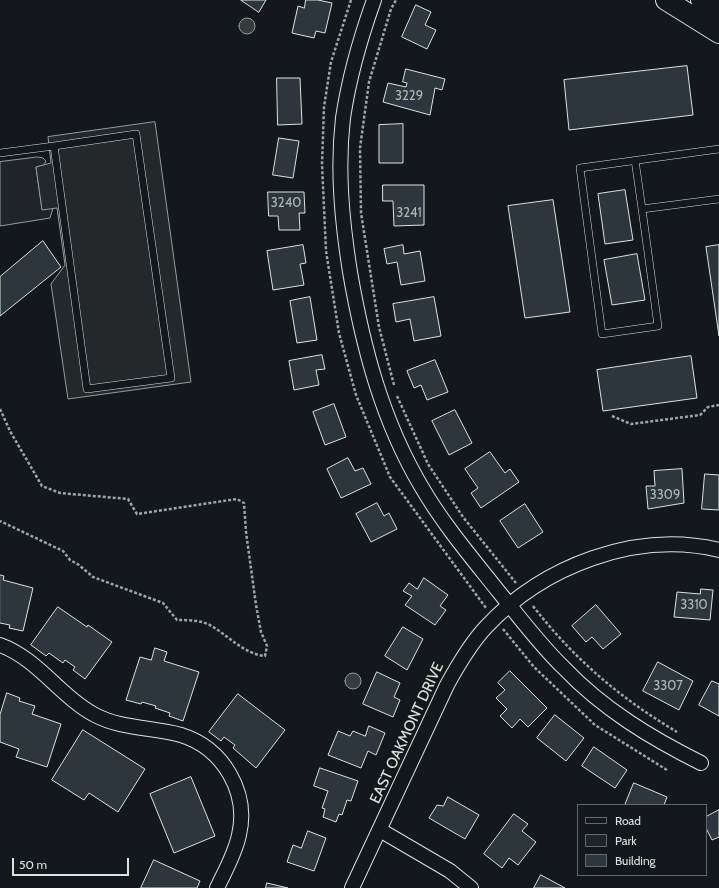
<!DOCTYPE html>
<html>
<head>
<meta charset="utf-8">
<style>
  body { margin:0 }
  #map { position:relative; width:719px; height:888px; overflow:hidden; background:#14181c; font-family:Cabin,sans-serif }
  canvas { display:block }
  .legend { position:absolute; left:577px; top:804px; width:130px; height:72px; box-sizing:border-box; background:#14181c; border:1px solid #626a69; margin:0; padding:5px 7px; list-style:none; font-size:12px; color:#d8e6dc }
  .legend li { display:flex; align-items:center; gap:8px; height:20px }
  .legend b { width:20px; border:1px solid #626a69 }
  .scale { position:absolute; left:12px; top:858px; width:117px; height:18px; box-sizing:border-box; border:2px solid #d8e6dc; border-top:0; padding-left:5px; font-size:12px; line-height:14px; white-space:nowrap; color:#d8e6dc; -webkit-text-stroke:3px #14181c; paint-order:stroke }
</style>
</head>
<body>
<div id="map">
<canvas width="719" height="888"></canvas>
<ul class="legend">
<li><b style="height:5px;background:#14181c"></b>Road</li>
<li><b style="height:11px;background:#202428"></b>Park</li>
<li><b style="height:11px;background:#2c363c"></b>Building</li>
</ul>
<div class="scale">50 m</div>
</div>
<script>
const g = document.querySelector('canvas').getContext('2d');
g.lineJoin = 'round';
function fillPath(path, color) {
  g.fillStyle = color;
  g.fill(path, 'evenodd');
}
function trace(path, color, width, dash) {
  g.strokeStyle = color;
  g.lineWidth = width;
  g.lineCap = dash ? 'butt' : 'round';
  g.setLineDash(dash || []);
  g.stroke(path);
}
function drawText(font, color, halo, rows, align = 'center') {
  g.font = font + ' Cabin,sans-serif';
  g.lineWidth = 3;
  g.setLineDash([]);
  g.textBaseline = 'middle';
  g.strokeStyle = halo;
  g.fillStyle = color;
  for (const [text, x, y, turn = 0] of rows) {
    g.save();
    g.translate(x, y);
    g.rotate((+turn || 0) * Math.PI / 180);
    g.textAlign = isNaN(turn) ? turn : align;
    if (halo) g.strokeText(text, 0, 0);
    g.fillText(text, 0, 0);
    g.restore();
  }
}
const green = new Path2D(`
  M38 157 43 158 46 161 44 165 36 167 42 209 53 208 50 218 0 226V162Z`);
const parking = new Path2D(`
  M155 122 191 382 68 399 51 284 65 265 57 208 42 210 36 167 51 163 48 137Z`);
const water = new Path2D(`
  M239 26a8 8 0 1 1 16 0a8 8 0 1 1-16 0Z
  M345 681a8 8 0 1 1 16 0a8 8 0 1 1-16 0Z`);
const building = new Path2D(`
  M241 0H266L259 12Z
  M306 0H318L332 3 325 33 316 31 314 38 292 33 298 6 304 8Z
  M416 5 431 12 425 25 436 30 427 49 402 37Z
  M687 66 693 115 569 130 564 80Z
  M406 69 445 79 442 90 435 88 430 115 383 102 388 83 406 87 407 83 403 82Z
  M277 78H300L302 124 278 125Z
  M403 124V163H379V125Z
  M279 138 299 141 293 178 273 175Z
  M383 185H424V225L394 226 393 201H383Z
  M625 190 633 240 605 244 598 194Z
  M268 192H304L305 213H299L300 230H279L278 216H269Z
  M553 200 570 312 525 318 508 206Z
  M43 241 61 267 0 316V277Z
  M303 245 306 263 300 264 304 285 273 290 267 251Z
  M403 245 404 254 420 251 425 281 401 285 397 262 387 264 384 249Z
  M719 245V336L706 247Z
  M637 254 645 300 612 305 604 260Z
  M310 297 317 340 297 343 290 301Z
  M434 297 441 336 414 341 410 319 396 322 393 304Z
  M322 355 325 369 316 370 319 385 294 390 289 361Z
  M691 356 697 398 603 411 597 370Z
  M435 360 448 392 427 400 421 385 414 388 407 371Z
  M334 404 346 437 325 445 313 412Z
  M455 410 472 443 449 455 432 421Z
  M490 452 505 473 510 469 519 482 481 508 471 493 478 488 465 469Z
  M348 458 355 471 363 468 371 484 341 498 327 469Z
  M682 469 684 503 648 509 646 486H655L654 471Z
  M705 474 719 475V510L702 509Z
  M377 503 384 516 389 513 397 529 371 542 356 514Z
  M525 504 543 532 518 548 500 521Z
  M0 575 4 576 3 580 33 588 23 631 9 628 10 625 0 623Z
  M424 578 448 595 440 606 446 610 435 625 405 605 412 596 403 591 409 583 417 589Z
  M701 589 713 590 710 620 674 617 677 592 700 594Z
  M596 605 621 634 603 649 592 637 586 642 572 626Z
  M58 607 87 627 88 625 112 642 85 679 73 670 75 667 65 660 63 663 49 653 46 656 31 645Z
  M403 627 423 639 407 670 385 656Z
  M155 648 167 652 164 661 199 672 183 721 169 716 170 713 155 708 156 706 142 702 141 704 126 700 140 657 151 660Z
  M658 662 693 681 679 710 643 691Z
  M510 671 547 708 528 727 520 719 512 728 500 716 507 709 496 698 505 690 498 683Z
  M377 672 400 683 394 697 400 700 393 717 363 704Z
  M712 681 719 684V716L699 705Z
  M7 693 20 698 19 701 35 706 32 714 61 724 47 767 16 757 19 749 0 742V715Z
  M238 694 285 730 256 768 233 748 235 745 224 737 221 741 209 732Z
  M555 715 584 738 566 761 537 738Z
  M369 726 385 733 376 755 368 751 361 768 328 755 338 731 350 736 353 731 365 736Z
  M83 730 145 769 118 812 89 793 84 800 52 780Z
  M594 747 627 770 615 788 582 766Z
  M320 768 358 781 351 801 347 800 342 815 339 814 336 822 323 817 325 809 322 808 328 791 314 786Z
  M191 777 215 836 174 853 150 794Z
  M634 783 667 797 664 805H625Z
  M448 797 479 815 465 839 429 818 437 805 443 806Z
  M719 810V837L712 840 706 828V817Z
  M514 814 528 824 522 831 536 842 518 865 509 858 502 868 484 854Z
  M308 831 326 838 314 871 287 862 293 845 301 848Z
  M154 860 200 881 197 888H141Z
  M541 875 565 888H534Z
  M267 883 288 888H266Z`);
const path = new Path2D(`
  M351 0 331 62 324 107 322 164 326 251 339 333 356 395 390 477 486 608
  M394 385 379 327 361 213 360 148 369 82 391 9 396 0
  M397 396 428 464 463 517 516 583
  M0 409 10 431 42 486 60 493 128 499 137 514 237 499 244 503 246 532 256 605 261 632 267 646 265 656C243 654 227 634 208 624 198 620 187 620 177 620L163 603 93 577 79 565 70 560 63 551 0 521
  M612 416 631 424 700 415 708 407 719 405
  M533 606C574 659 620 698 677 732
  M503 629 534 667 595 725 667 770`);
const service = new Path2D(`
  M136 134 171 378 87 389 54 146Z
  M0 153 54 146
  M635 160 642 209 719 199
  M642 209 658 326 602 334 580 168 719 149`);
const minor = new Path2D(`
  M374 0C360 39 349 78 343 118 337 170 342 221 350 272 363 347 382 420 421 486 443 524 472 558 499 592 520 618 540 645 564 668 603 709 651 738 701 763
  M0 645C37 658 61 697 95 715 121 729 153 727 181 735 223 748 249 792 239 835 235 854 225 871 217 888
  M380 830 450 871 471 888
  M352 888 447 685C458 665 470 644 486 627 543 566 636 530 719 550`);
const secondary = new Path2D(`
  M666 0 719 33
  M701 0 719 12`);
const numberNames = [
  ["3229",409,96],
  ["3240",286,203],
  ["3241",409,213],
  ["3309",665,495],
  ["3310",694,605],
  ["3307",668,686]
];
const streetNames = [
  ["EAST OAKMONT DRIVE",407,733,-65]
];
fillPath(green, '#202428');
trace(green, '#939e99', 1);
fillPath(parking, '#24282b');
trace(parking, '#939e99', 1);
fillPath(water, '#363b3e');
trace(water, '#939e99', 1);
fillPath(building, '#2c363c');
trace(building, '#d8e6dc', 1);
trace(service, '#d8e6dc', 8);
trace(minor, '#d8e6dc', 16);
trace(secondary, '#d8e6dc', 22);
trace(path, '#9da8a2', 2.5, [3, 2]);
trace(service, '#14181c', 7);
trace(minor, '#14181c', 14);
trace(secondary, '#14181c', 20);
drawText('13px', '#adbab4', null, numberNames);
drawText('15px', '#d8e6dc', '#14181c', streetNames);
</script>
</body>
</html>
